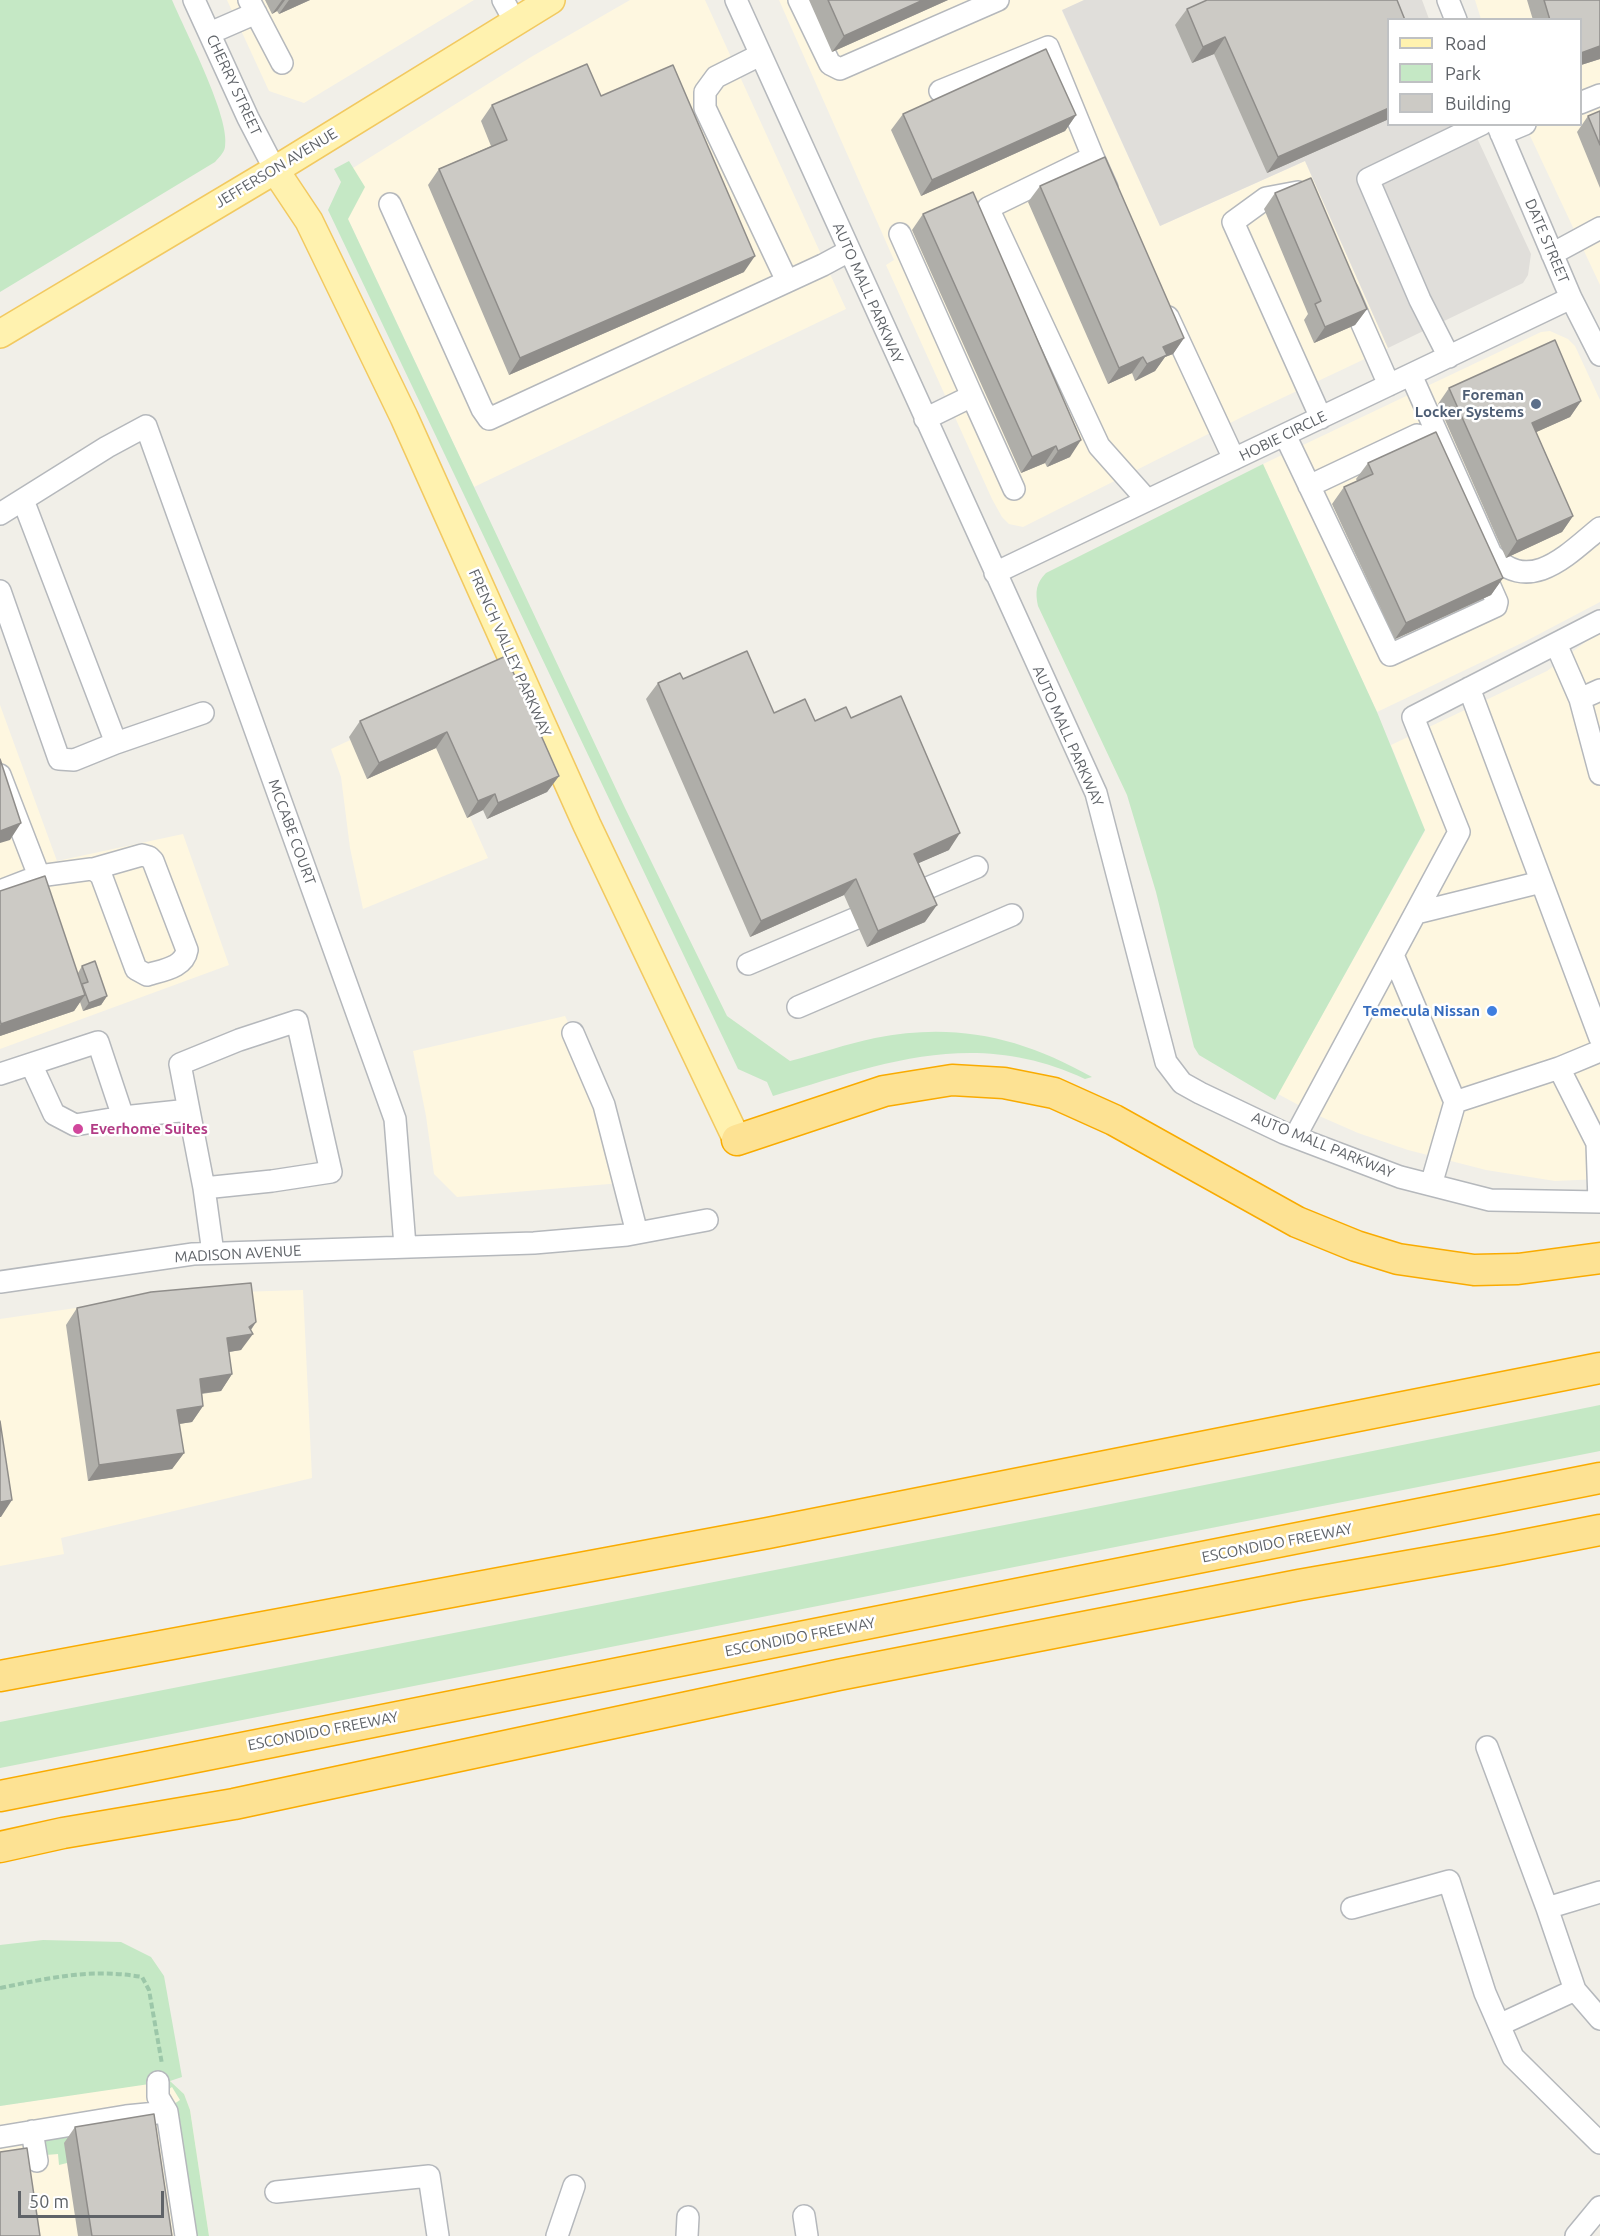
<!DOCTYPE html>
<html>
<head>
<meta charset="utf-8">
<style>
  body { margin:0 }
  #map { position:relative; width:1600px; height:2236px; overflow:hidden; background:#f1efe8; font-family:Ubuntu,sans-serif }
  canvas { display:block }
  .legend { position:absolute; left:1387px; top:18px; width:195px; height:108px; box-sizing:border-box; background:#fff; border:2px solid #bfc1c3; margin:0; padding:8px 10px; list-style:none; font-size:18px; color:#5f6368 }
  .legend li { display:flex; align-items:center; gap:12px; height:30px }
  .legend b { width:30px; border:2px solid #bfc1c3 }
  .scale { position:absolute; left:18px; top:2191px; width:146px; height:27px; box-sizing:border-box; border:3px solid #5f6368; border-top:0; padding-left:8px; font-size:18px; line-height:21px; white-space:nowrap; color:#5f6368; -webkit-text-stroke:4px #fff; paint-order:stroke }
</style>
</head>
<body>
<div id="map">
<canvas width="1600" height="2236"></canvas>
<ul class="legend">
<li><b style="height:8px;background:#fff2af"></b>Road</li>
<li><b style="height:16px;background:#c5e8c5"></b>Park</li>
<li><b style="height:16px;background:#cccac5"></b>Building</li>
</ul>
<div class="scale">50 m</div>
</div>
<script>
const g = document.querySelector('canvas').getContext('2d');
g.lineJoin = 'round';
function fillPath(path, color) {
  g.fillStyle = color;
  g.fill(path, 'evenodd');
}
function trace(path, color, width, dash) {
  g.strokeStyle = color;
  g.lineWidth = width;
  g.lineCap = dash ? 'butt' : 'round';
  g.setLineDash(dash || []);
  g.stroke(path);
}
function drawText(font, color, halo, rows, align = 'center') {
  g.font = font + ' Ubuntu,sans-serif';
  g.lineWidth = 5;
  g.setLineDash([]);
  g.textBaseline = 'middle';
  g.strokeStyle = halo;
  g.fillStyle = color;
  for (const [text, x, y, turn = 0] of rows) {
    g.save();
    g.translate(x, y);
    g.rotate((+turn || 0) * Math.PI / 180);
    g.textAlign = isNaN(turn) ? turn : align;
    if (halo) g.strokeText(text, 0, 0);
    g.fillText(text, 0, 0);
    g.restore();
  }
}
const commercial = new Path2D(`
  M227 0H474L304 103 269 91Z
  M630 0H705L846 309 474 487 348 219 364 187 353 168 531 57Z
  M779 0H1084L1062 11 1160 226 1305 161 1388 348 1244 416 1029 524 1023 527 1009 524 1002 517 992 499 886 265 894 260Z
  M1475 0H1600V285L1525 125 1580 124V20L1481 19Z
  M1550 331 1568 339 1575 346 1600 400V602L1526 641 1377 712 1263 464 1541 332Z
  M1600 631V1179L1555 1181 1486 1170 1408 1150 1358 1133 1317 1115 1278 1094 1425 831 1391 745 1547 671Z
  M0 705 57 861 183 834 229 965 0 1049Z
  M421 707 488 858 363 909 350 848 341 777 331 749Z
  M565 1016 591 1070 621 1183 457 1197 434 1174 426 1116 413 1051Z
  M303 1290 312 1478 61 1538 64 1554 0 1566V1319L172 1294Z
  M169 2080 184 2094 190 2110 209 2236H0V2106Z`);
const industrial = new Path2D(`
  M1084 0H1422L1429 19 1388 20V124L1471 125 1531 254 1528 275 1523 283 1388 348 1305 161 1160 226 1062 10Z`);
const green = new Path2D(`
  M0 0H172C185 31 231 118 225 147 224 153 219 157 215 162L0 292Z
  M349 161 365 187 348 219 625 808 727 1016 790 1061C818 1054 846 1044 875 1038 955 1022 1021 1037 1092 1077L1085 1079C973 1027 882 1064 773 1096L767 1082 738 1069 328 210 341 182 334 169Z
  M1263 464 1377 712 1425 830 1275 1100 1199 1055 1194 1047 1156 892 1127 795 1038 606C1035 592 1036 583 1046 573Z
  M1600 1405V1451L0 1768V1722L1076 1511Z
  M43 1940 121 1942 151 1957 164 1976 182 2077 170 2081 184 2094 190 2110 209 2236H197L179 2115 174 2104 180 2100 172 2087 166 2091 163 2082 0 2106V1945Z
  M84 2133 67 2163 59 2165 58 2154 46 2155 43 2153 44 2139Z`);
const path = new Path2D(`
  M0 1988C49 1978 92 1968 142 1977L149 1990 162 2064`);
const minor = new Path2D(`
  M194 0 248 118 275 170
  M249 0 282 63
  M503 0 515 22
  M736 0 1096 793 1166 1062 1182 1083 1200 1093 1284 1133 1400 1177 1490 1200 1600 1202
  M799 0 830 64 840 69 998 0
  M1448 0 1456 20
  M210 33 256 13
  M760 55 716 77 705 92V108L787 281
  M940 91 1048 47 1093 157
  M1580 103 1600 95
  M1497 124 1571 298 1600 355
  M1501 134 1525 124
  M1107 188 1093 157 988 208 1099 446 1147 500
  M1298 192 1266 198 1233 222 1321 418
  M390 204 482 409 489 419 823 265 849 251
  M900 234 972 396
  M1552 254 1600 228
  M1348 292 1389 385
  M1168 317 1234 459
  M1449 357 1420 300 1368 179 1482 124
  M1411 375 1491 554C1530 596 1568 554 1600 528
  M925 419 972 396 1014 489
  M1285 435 1390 655 1496 606 1497 602 1482 568
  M1309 486 1417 435 1423 437 1434 463
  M23 500 116 743 203 713
  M0 514 107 447 146 426 395 1119 405 1246
  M995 573 1571 298
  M0 591 59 759 74 760 116 743
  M1556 644 1580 699 1600 774
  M1469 688 1600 1038
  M1580 699 1600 690
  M0 775 39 876
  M0 891 39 876 91 869H93L142 855 149 857 153 861 187 950C184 968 162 970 147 975L136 969 101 875 93 869
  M1416 913 1541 882
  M1393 955 1455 1102
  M748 964 977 867
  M798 1007 1012 915
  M573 1033 604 1105 637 1233
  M31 1064 54 1114 75 1125 123 1117
  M1559 1068 1597 1143 1599 1202
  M0 1074 98 1042 123 1117 189 1110
  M1295 1137 1459 832 1413 717 1600 621
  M1431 1185 1455 1102 1559 1068 1600 1051
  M204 1188 272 1181 331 1172 297 1021 239 1040 180 1064 204 1188 213 1253
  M0 1282 193 1254 534 1243 627 1235 707 1220
  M1487 1747 1547 1908 1575 1990 1600 2019
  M1352 1908 1449 1881 1485 1993 1513 2057 1600 2143
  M1547 1908 1600 1892
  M1499 2025 1575 1990
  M158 2082V2097L167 2112 186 2236
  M32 2131 37 2161
  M0 2137 126 2116 167 2112
  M276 2192 429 2176 438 2236
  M804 2216 807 2236
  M557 2236 574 2186
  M687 2236 688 2217
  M1576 2236 1600 2207`);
const major = new Path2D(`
  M275 170 309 221 404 417 587 825 737 1140
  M0 334 275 170 551 0`);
const highway = new Path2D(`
  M737 1140 884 1091 952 1080 1004 1083 1054 1093 1114 1120 1297 1222 1356 1246 1398 1259 1474 1270 1518 1269 1600 1258
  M0 1676 768 1533 1600 1368
  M0 1796 1600 1478
  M0 1847 63 1833 234 1804 838 1675 1299 1585 1498 1550 1600 1530`);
const wall = new Path2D(`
  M265 0H310L279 14 277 11 272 14Z
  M809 0H948L832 52Z
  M1527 0H1600V59L1581 65V20H1533Z
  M1187 9 1389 20V119L1267 173 1214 54 1192 63 1175 25Z
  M601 96 744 272 509 375 428 185 439 169 491 146 481 121 492 105Z
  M1600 111V188L1577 132 1588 116Z
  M903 114 1076 115 1065 131 921 196 891 130Z
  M1040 186 1184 338 1173 354 1165 357 1155 371 1135 381 1132 373 1108 384 1028 202Z
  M1275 193 1367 309 1355 325 1314 343 1304 320 1308 314 1264 209Z
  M923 214 1070 457 1047 467 1045 463 1021 473 912 230Z
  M1449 388 1581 401 1570 417 1536 432 1573 516 1562 532 1506 558 1438 404Z
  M1368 463 1503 578 1491 595 1395 639 1332 504 1344 487 1357 481 1356 479Z
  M506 656 559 776 547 792 487 819 483 810 467 818 436 748 367 779 349 737 360 721Z
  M683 679 774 713 815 721 851 718 949 850 918 863 925 922 867 947 844 895 750 937 646 699 658 683Z
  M0 891 78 973 82 966 107 996 101 1005 83 1011 80 1002 74 1011 0 1036Z
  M77 1308 256 1322 251 1330 241 1350 229 1352 232 1374 221 1391 202 1394 203 1406 192 1422 179 1424 184 1453 172 1469 88 1481 66 1325Z
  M75 2127 172 2236H78L64 2143Z`);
const shadedWall = new Path2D(`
  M282 0H285L277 11 272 14Z
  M289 0H310L279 14Z
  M923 0H948L832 52 844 36Z
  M1225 37 1214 54 1192 63 1203 47Z
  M1600 46V59L1581 65V53Z
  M1389 108V119L1267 173 1278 157Z
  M1076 115 1065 131 921 196 932 180Z
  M755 256 744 272 509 375 520 358Z
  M1367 309 1355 325 1314 343 1325 327Z
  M1184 338 1173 354 1165 357 1155 371 1135 381 1147 364 1163 347Z
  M1143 357 1132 373 1108 384 1119 368Z
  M1581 401 1570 417 1521 439 1532 423Z
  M1081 440 1070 457 1047 467 1058 451Z
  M1056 446 1045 463 1021 473 1032 457Z
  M1573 516 1562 532 1506 558 1517 541Z
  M1503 578 1491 595 1395 639 1406 623Z
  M447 732 436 748 367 779 379 763Z
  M559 776 547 792 487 819 498 803Z
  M495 794 483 810 467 818 478 801Z
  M21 823 10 840 0 843V831Z
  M960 833 949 850 903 870 914 854Z
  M856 879 844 895 750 937 761 921Z
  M937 905 925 922 867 947 878 931Z
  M85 995 74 1011 0 1036V1025L1 1024Z
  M107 996 101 1005 83 1011 89 1003Z
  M256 1322 247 1335 253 1334 241 1350 216 1354 227 1338Z
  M232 1374 221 1391 188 1395 200 1379Z
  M203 1406 192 1422 166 1426 177 1410Z
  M184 1453 172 1469 88 1481 99 1465Z
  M12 1500 1 1517H0V1502Z`);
const building = new Path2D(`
  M828 0H923L844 36Z
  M1207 0H1397L1405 20H1389V108L1278 157 1225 37 1203 47 1187 9Z
  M1544 0H1600V46L1581 53V20H1550Z
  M1046 49 1076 115 932 180 903 114Z
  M587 64 601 96 673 65 755 256 520 358 439 169 507 140 492 105Z
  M1600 111V145L1588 116Z
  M1105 157 1184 338 1163 347 1167 355 1147 364 1143 357 1119 368 1040 186Z
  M1311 178 1367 309 1325 327 1315 304 1321 301 1275 193Z
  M973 192 1081 440 1058 451 1056 446 1032 457 923 214Z
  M1555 340 1581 401 1532 423 1573 516 1517 541 1449 388Z
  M1436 432 1503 578 1406 623 1344 487 1373 474 1368 463Z
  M747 651 774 713 805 699 815 721 846 707 851 718 901 696 960 833 914 854 937 905 878 931 856 879 761 921 658 683 680 673 683 679Z
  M506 656 559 776 498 803 495 794 478 801 447 732 379 763 360 721Z
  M0 759 21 823 0 831Z
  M45 876 85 995 1 1024 0 1020V891Z
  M95 961 107 996 89 1003 82 984 88 982 82 966Z
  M251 1283 256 1322 249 1327 253 1334 227 1338 232 1374 200 1379 203 1406 177 1410 184 1453 99 1465 77 1308 151 1292Z
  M0 1421 12 1500 0 1502Z
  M154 2114 172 2236H92L75 2127Z
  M27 2148 40 2236H0V2152Z`);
const markers = [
  [1536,404,6,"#5c6f8a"],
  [1492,1011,6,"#3f7fe0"],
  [78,1129,6,"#d1479c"]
];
const streetNames = [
  ["CHERRY STREET",234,85,65],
  ["JEFFERSON AVENUE",276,168,-31],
  ["DATE STREET",1547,241,67],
  ["AUTO MALL PARKWAY",868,293,66],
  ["HOBIE CIRCLE",1283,436,-26],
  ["FRENCH VALLEY PARKWAY",510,653,66],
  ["AUTO MALL PARKWAY",1068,736,66],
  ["MCCABE COURT",292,832,70],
  ["AUTO MALL PARKWAY",1323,1145,22],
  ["MADISON AVENUE",238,1254,-3],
  ["ESCONDIDO FREEWAY",1277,1543,-11],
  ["ESCONDIDO FREEWAY",800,1637,-11],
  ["ESCONDIDO FREEWAY",323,1731,-11]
];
const serviceNames = [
  ["Foreman",1524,395],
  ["Locker Systems",1524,412]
];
const shopNames = [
  ["Temecula Nissan",1480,1011]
];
const hotelNames = [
  ["Everhome Suites",90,1129]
];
fillPath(commercial, '#fef7e0');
fillPath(industrial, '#e0deda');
fillPath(green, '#c5e8c5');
trace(minor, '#b5b8bc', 24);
trace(major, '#f2c960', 30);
trace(highway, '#f9ab00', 33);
trace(path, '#9cc7a9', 4, [6, 3]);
trace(minor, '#fff', 21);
trace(major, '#fff2af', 27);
trace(highway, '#fde293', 30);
fillPath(wall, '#afaea9');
fillPath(shadedWall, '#8f8d8a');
fillPath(building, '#cccac5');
trace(building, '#8f8d8a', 1.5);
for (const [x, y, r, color] of markers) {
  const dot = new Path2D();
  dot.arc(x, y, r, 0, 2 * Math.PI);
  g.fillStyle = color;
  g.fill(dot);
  trace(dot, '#fff', 2);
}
drawText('15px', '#5f6368', '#fff', streetNames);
drawText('bold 15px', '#4e5e75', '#fff', serviceNames, 'right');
drawText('bold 15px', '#366cbe', '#fff', shopNames, 'right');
drawText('bold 15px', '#b23c85', '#fff', hotelNames, 'left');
</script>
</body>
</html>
